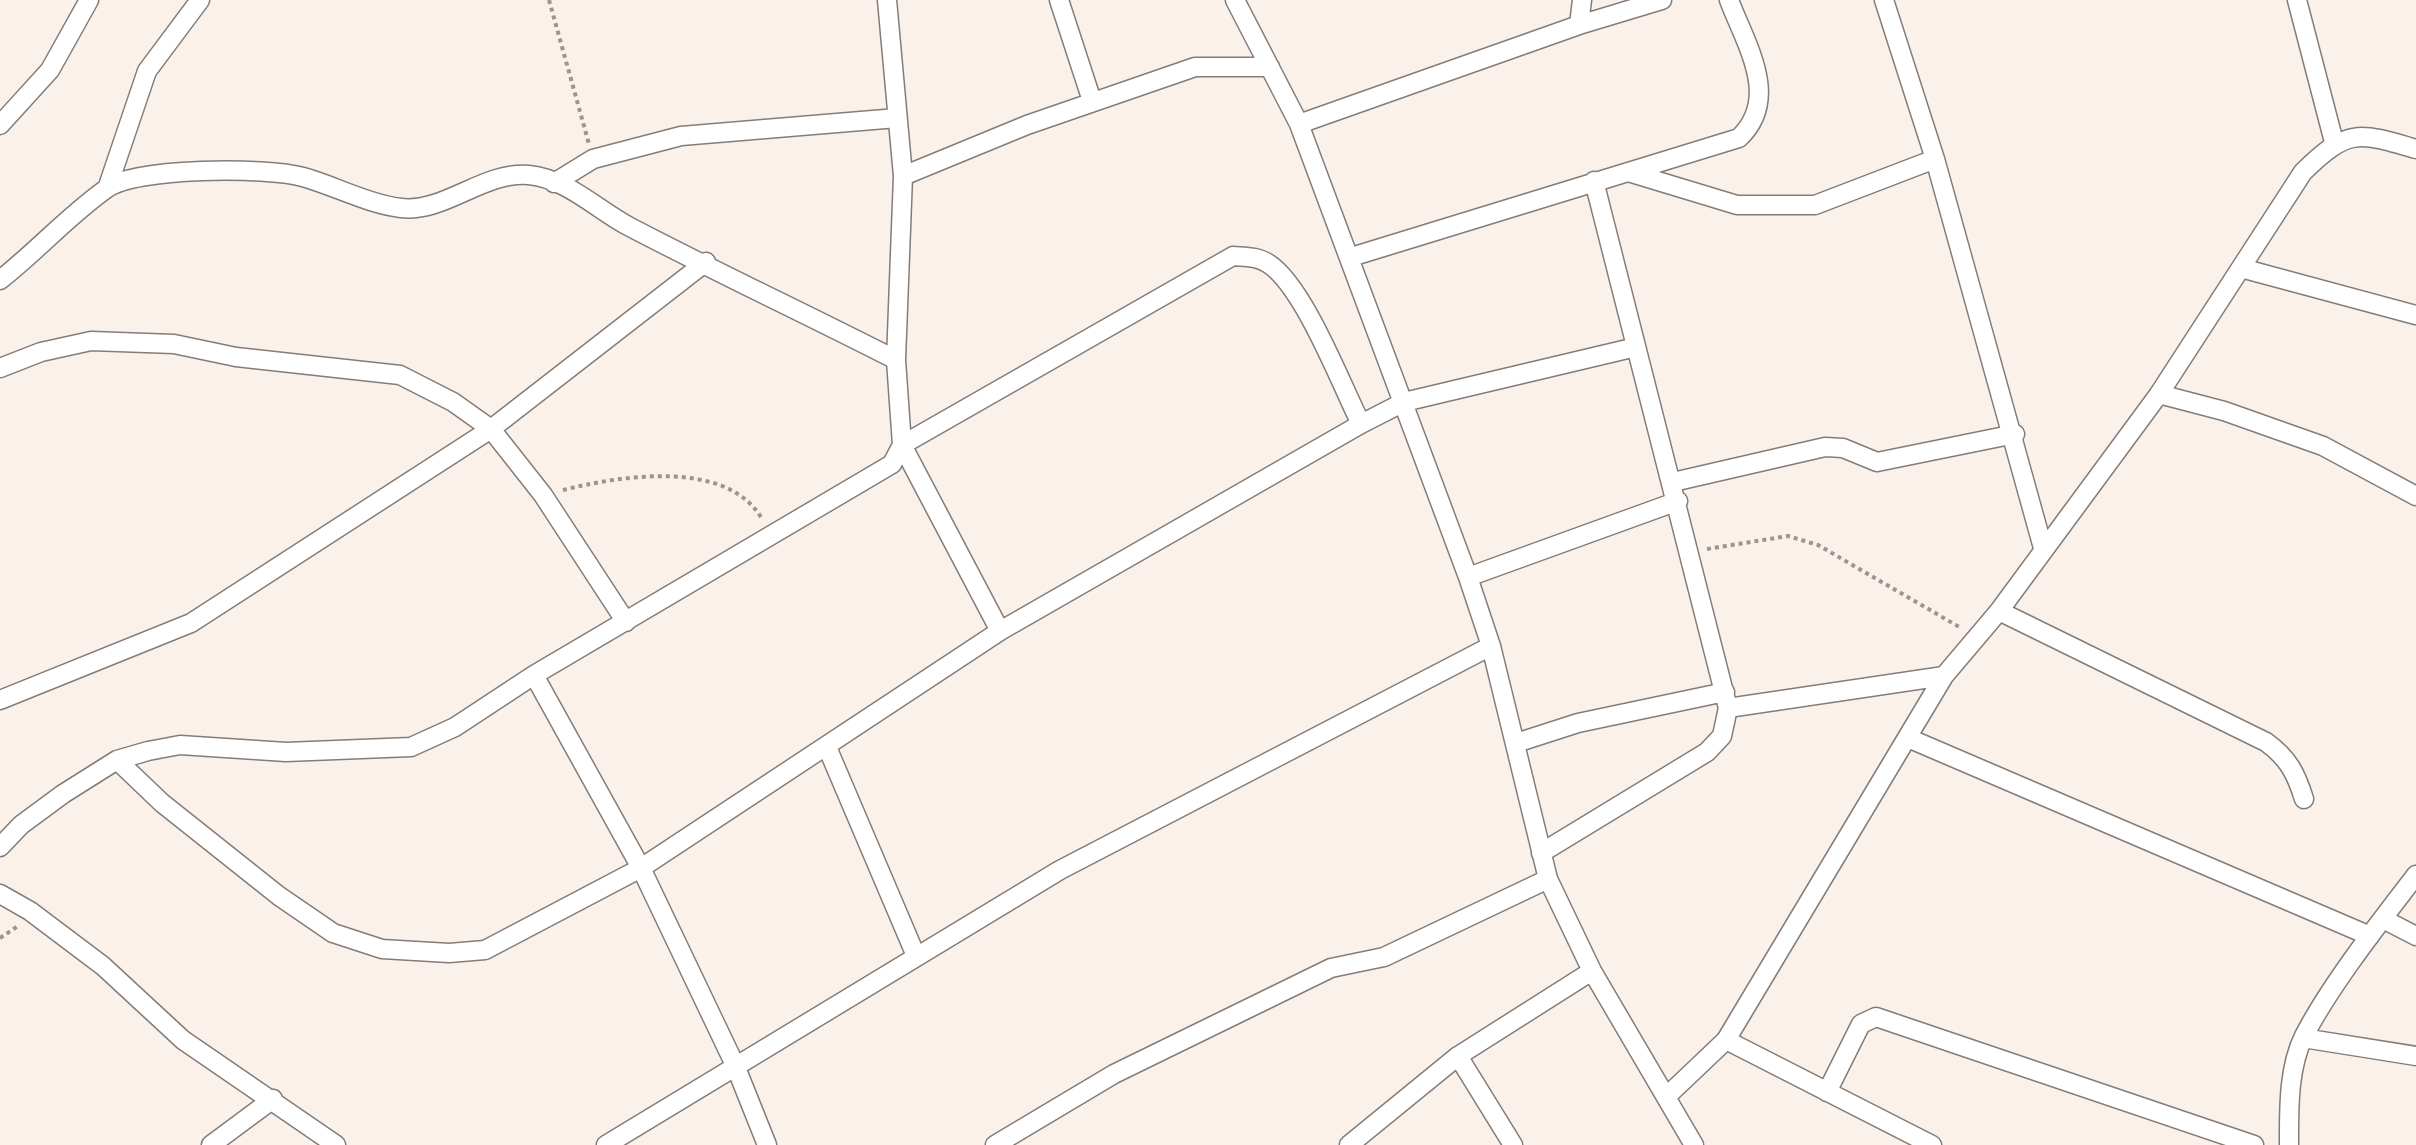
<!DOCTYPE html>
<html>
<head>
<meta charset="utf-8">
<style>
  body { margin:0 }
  canvas { display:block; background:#fbf1eb }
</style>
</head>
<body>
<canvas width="2416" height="1145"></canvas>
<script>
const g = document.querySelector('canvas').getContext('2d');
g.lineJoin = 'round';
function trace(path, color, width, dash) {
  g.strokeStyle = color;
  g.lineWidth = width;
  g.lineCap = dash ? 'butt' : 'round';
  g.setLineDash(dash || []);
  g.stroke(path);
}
const path = new Path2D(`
  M549 0 589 144
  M563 490C619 476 727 458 762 519
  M1707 549 1788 536 1818 545 1961 628
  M0 938 18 926`);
const minor = new Path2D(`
  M887 0 903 176 896 360 902 445 1000 631
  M1059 0 1092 101
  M1235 0 1299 124 1468 577 1491 646 1548 879 1592 971 1694 1145
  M1884 0 1935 159 2043 548
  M2297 0 2334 142
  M1579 25 1582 0
  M1299 124 1579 25 1662 0
  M0 125 50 70 89 0
  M1628 172 1737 205H1815L1935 159
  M903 176 1027 125 1195 67H1270
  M554 183 593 159 681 136 897 118
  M108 186 147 71 200 0
  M1351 257 1739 138C1781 98 1746 45 1729 0
  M2241 268 2416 315
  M0 280C37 251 68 216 106 189 135 167 266 167 303 177 335 186 368 204 401 208 445 213 483 171 529 175 568 179 597 210 630 227 718 273 808 315 896 360
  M0 368 41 352 91 341 174 344 236 357 400 375 453 402 491 429 543 495 626 622
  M2159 394 2224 411 2323 446 2416 496
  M1673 482 1825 447 1843 448 1877 462 2015 434
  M1468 577 1678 501
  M1999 611 2266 742C2288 758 2296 773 2304 799
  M534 675 641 868 735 1065 767 1145
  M0 700 191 623 491 429 706 262
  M1728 708 1944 676
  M1908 738 2370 936
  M1516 743 1578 723 1725 692
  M827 747 916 956
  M117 760 162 803 279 896 333 933 382 949 449 953 485 950 641 868 1000 631 1361 424 1404 402 1636 347
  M0 847 21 825 63 794 117 760 148 751 180 745 286 752 411 747 455 727 534 675 892 464 902 445 1233 256C1246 257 1257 256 1269 264 1304 287 1341 384 1361 424
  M1541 853 1707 752 1722 736 1728 708 1594 181
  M0 894 30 911 103 966 183 1040 336 1145
  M2383 919 2416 936
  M2303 1038 2416 1056
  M1726 1040 1932 1145
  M1458 1056 1513 1145
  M1827 1092 1861 1024 1876 1017 2254 1145
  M1666 1097 1726 1040 1944 676 1999 611 2159 394 2303 172C2348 128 2358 132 2416 149
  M211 1145 273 1099
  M606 1145 1060 870 1491 646
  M995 1145 1114 1074 1331 968 1384 957 1548 879
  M1349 1145 1458 1056 1592 971
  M2289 1145C2289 1110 2288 1068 2304 1036 2331 984 2380 922 2416 875`);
trace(minor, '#857c77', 21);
trace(path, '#9b9490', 4, [4, 4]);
trace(minor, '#fff', 18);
</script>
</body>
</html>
